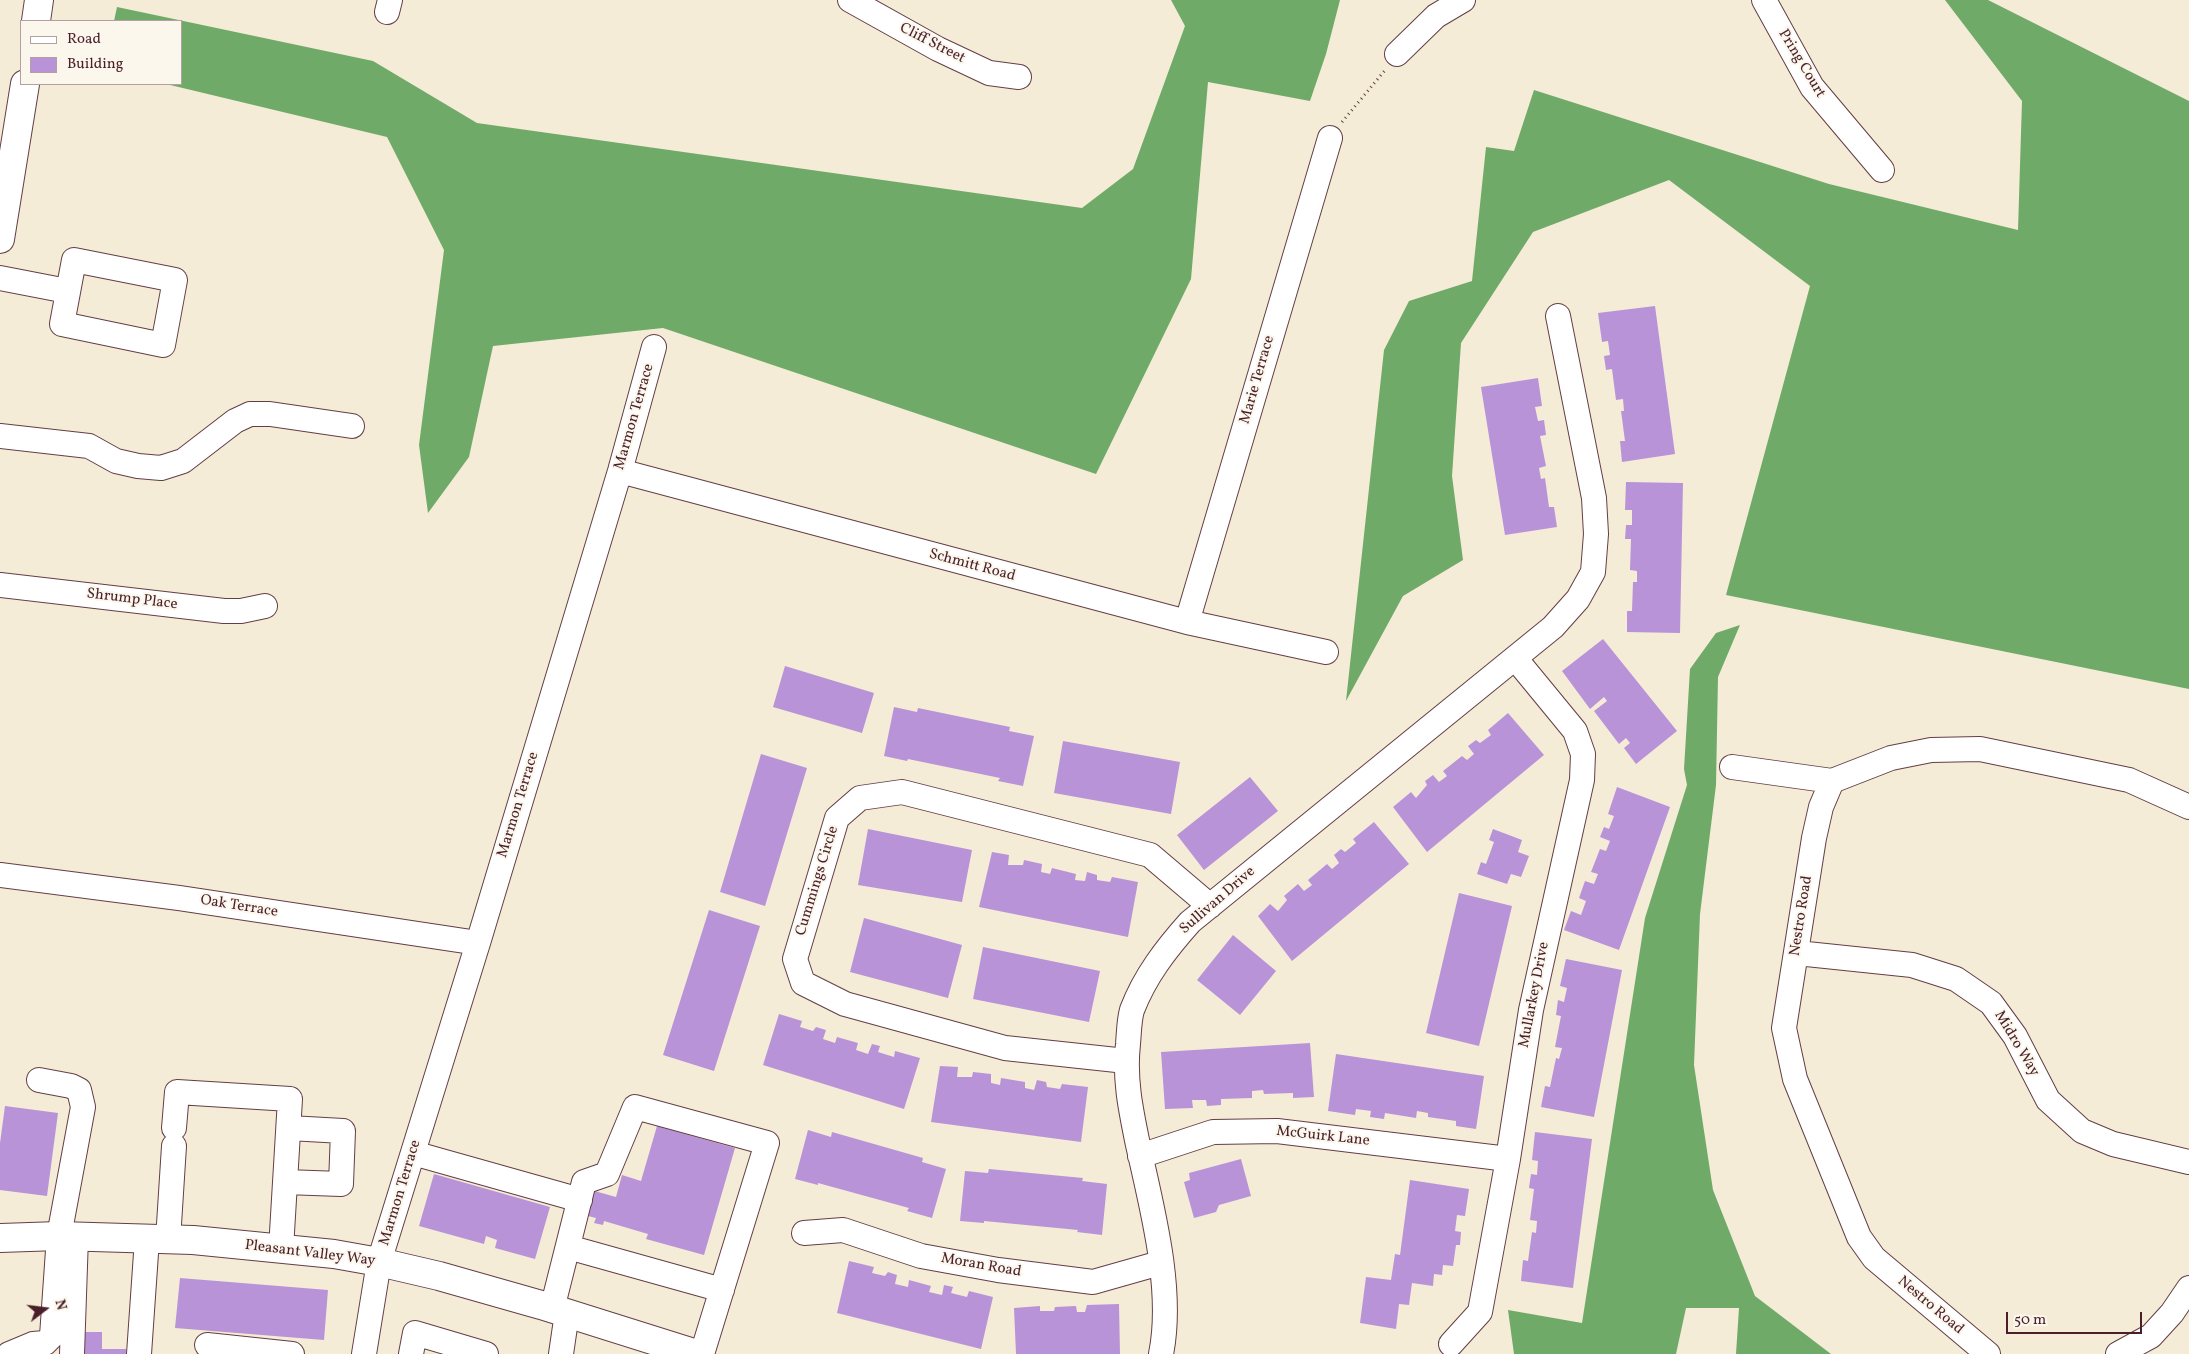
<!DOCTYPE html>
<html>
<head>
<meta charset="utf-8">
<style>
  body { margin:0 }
  #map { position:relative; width:2189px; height:1354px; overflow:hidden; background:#f4ecd7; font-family:Vollkorn,serif }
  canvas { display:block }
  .legend { position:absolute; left:20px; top:20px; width:162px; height:65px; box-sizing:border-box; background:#fbf7ec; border:1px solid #b4a19f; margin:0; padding:6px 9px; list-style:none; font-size:15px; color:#4a1f2b }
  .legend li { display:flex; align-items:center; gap:10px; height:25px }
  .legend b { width:25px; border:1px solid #b4a19f }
  .north { position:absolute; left:20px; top:1284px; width:50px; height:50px; -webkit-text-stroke:4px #fbf7ec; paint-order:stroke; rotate:75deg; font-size:14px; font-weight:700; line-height:20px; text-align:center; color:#4a1f2b }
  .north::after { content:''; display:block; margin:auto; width:18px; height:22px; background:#4a1f2b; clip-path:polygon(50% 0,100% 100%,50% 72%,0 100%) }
  .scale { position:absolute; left:2006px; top:1312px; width:136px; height:22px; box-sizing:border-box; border:2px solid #4a1f2b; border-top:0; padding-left:6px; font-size:15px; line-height:18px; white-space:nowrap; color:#4a1f2b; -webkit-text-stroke:4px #fbf7ec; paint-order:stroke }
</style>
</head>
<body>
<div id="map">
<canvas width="2189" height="1354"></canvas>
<ul class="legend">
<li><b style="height:6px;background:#fff"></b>Road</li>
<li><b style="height:14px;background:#b993d8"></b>Building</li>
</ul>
<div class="north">N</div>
<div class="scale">50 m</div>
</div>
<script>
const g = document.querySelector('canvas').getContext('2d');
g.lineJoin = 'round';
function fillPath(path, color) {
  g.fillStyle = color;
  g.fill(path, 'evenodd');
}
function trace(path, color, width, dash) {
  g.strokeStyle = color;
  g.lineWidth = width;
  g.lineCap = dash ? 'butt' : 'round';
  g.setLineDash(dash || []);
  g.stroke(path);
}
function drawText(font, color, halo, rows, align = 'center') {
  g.font = font + ' Vollkorn,serif';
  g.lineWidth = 4;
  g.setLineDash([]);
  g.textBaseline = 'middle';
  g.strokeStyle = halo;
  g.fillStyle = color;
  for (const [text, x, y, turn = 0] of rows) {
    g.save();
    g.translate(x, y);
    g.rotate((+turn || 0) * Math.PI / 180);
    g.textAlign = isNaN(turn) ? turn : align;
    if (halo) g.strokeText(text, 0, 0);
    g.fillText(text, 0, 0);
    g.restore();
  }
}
const forest = new Path2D(`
  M1171 0H1340L1326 54 1310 101 1208 82 1191 279 1096 474 663 328 493 346 469 457 428 513 419 445 444 250 387 137 166 84H181V21H114L117 7 373 61 477 123 1082 208 1133 169 1185 26Z
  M1945 0H1988L2189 101V689L1726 595 1810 286 1669 180 1533 232 1461 343 1452 476 1463 560 1403 596 1346 701 1384 350 1409 301 1472 281 1486 147 1514 151 1534 90 1829 184 2018 230 2022 101Z
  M1740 625 1718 677 1716 785 1700 914 1694 1065 1713 1190 1755 1296 1831 1354H1736L1739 1308H1686L1676 1354H1514L1508 1310 1582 1323 1645 918 1687 785 1684 769 1690 669 1716 633Z`);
const building = new Path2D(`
  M1655 306 1675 454 1622 462 1620 441H1625L1621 411H1624L1623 399 1616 400 1612 369 1606 370 1604 356 1610 355 1608 341 1602 342 1598 313Z
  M1538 378 1542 406 1535 407 1538 421 1544 420 1546 435 1540 436 1546 466 1539 468 1541 479 1545 478 1549 507H1554L1557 527 1505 535 1481 387Z
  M1626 482 1683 483 1680 633 1627 632V611H1632L1633 582H1637V571L1630 570 1631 539H1625L1626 525H1632V510H1625Z
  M1603 639 1677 731 1636 764 1624 748 1630 743 1626 738 1619 744 1594 711 1607 701 1604 697 1590 709 1562 671Z
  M785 666 874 693 862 733 773 707Z
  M894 707 917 712 918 708 1010 727 1009 731 1034 736 1023 786 998 781 1000 778 908 759 907 761 884 756Z
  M1508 713 1544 755 1427 852 1393 807 1411 792 1416 798 1427 785 1425 781 1433 775 1439 782 1447 776 1443 771 1462 756 1467 760 1474 754 1468 746 1476 740 1480 743 1491 735 1488 730Z
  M1063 741 1180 762 1171 814 1054 793Z
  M761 754 807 768 765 906 720 892Z
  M1250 777 1278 811 1204 870 1177 835Z
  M1617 787 1670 807 1619 950 1564 930 1571 911 1581 915 1586 901 1579 898 1585 881 1594 884 1598 874 1591 872 1600 849 1606 851 1610 841 1600 837 1604 827 1609 829 1614 816 1608 814Z
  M1374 822 1409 864 1292 961 1258 916 1270 904 1278 911 1287 900 1284 896 1298 884 1304 891 1312 885 1308 880 1327 864 1332 869 1339 863 1334 855 1341 849 1345 852 1356 843 1353 839Z
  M868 829 972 850 962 902 858 885Z
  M1493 829 1522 840 1518 852 1529 856 1521 877 1511 874 1507 884 1477 874 1481 862 1486 864 1494 842 1489 840Z
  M992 852 1009 855 1008 865H1023L1024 860 1042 864 1041 872 1050 874 1052 868 1076 874 1075 880 1085 881 1087 872 1097 875V880L1110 882 1112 877 1138 882 1128 937 979 907Z
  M1459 893 1512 906 1479 1046 1426 1033Z
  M709 910 760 926 714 1071 663 1055Z
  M864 918 962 945 948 998 850 972Z
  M1233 935 1276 971 1240 1015 1197 980Z
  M983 947 1100 971 1089 1022 973 999Z
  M1566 959 1622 970 1594 1117 1541 1107 1545 1086 1550 1087 1556 1058 1559 1059 1562 1048 1555 1047 1561 1016 1556 1015 1558 1000 1564 1002 1567 988 1560 986Z
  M779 1014 802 1021 800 1027 813 1031 816 1027 826 1030 823 1039 835 1043 837 1037 858 1043 856 1050 868 1054 872 1044 880 1046 878 1052 894 1057 895 1051 920 1058 904 1109 763 1065Z
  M1310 1043 1314 1097 1293 1098V1093L1264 1094 1263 1090 1252 1091V1098L1221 1099V1105L1207 1106 1206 1100H1192L1193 1108 1165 1109 1161 1052Z
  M1336 1054 1484 1076 1476 1129 1456 1126V1121L1428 1117V1113L1417 1111 1416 1118 1385 1113 1384 1119 1370 1117 1371 1111 1356 1109 1355 1115 1328 1111Z
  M940 1066 958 1067 957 1077H972L973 1072 991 1074V1083L1000 1085 1001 1078 1025 1082V1088L1034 1090 1037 1080 1046 1082 1047 1087 1060 1089 1062 1084 1088 1087 1081 1142 931 1122Z
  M5 1106 58 1113 47 1196 0 1190V1143Z
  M657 1126 735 1148 704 1255 646 1239 648 1234 604 1221 603 1225 594 1223 596 1218 584 1215 591 1190 616 1197 622 1175 641 1181Z
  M808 1130 831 1137 832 1132 923 1158 922 1162 946 1169 932 1218 907 1211 909 1208 818 1183V1185L795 1179Z
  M1535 1132 1592 1139 1573 1288 1521 1281 1523 1260 1528 1261 1532 1232 1536 1233 1537 1221 1530 1220 1534 1189 1529 1188 1531 1174 1537 1175 1538 1161 1532 1160Z
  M1241 1159 1251 1196 1219 1205 1216 1212 1194 1218 1184 1182 1190 1180 1189 1173Z
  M989 1169 1083 1178 1082 1181 1107 1184 1102 1235 1077 1232 1078 1230 984 1221V1223L960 1221 965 1171 988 1173Z
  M434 1174 550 1207 535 1259 495 1248 497 1240 486 1236 484 1244 419 1226Z
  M1410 1180 1469 1189 1465 1216 1457 1215 1455 1231 1461 1232 1460 1245H1456L1453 1266 1443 1265 1442 1275 1434 1274 1433 1286 1412 1283 1409 1305 1399 1304 1396 1329 1360 1323 1366 1277 1391 1280 1395 1254 1400 1255Z
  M849 1261 874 1267 872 1273 885 1276 888 1272 897 1275 895 1284 908 1287 909 1280 931 1286 929 1292 942 1295 944 1285 953 1287 951 1293 967 1297 969 1291 993 1297 981 1349 837 1313Z
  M180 1278 328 1290 324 1340 175 1328Z
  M1119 1304 1120 1354H1016L1014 1308 1040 1306V1311H1054L1055 1307 1076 1306 1077 1312H1085L1087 1305Z
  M80 1332H102V1349H126V1354H79Z`);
const path = new Path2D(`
  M1342 122 1386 69`);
const minor = new Path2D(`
  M850 0 938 49 989 73 1019 77
  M1764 0 1812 87 1882 170
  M387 12 390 0
  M1397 54 1436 16 1463 0
  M74 260 175 280 163 345 62 324Z
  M0 278 67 291
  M0 436 89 446 116 461 138 466 161 468 183 461 235 421 250 414H270L352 426
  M620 471 1187 622 1326 652
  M0 585 224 611H241L265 606
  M1187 622 1330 138
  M1732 767 1832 781
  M0 875 179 898 478 943
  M1797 953 1912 965 1956 979 1991 1003 2015 1036 2048 1100 2082 1131 2113 1144 2189 1162
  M1126 1061 1005 1048 845 1004 803 983 795 959 837 818 860 798 902 792 1150 855 1210 906
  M174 1128 177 1092 290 1099 281 1249
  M413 1153 580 1200
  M1140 1156 1213 1132 1277 1131 1508 1159
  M285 1182 341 1184 343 1131 289 1128
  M804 1233 843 1230 921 1256 998 1270 1093 1282 1160 1263
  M168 1240 174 1146
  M568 1247 722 1290
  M552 1309 584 1182 607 1174 635 1107 767 1143 702 1354
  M1451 1344 1480 1312 1508 1159 1531 1010 1582 780 1583 754 1575 731 1515 658
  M207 1345 292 1354
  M9 1354 33 1344 45 1343 52 1336 59 1236 83 1107 79 1090 71 1086 39 1080
  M72 1354 76 1237
  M139 1354 147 1239
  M364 1354 379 1262 478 943 620 471 654 347
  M411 1354 415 1333 486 1354
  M561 1354 567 1313
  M1161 1354C1174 1290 1152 1208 1138 1145 1131 1111 1124 1079 1128 1044 1129 1033 1129 1020 1132 1010 1145 976 1166 949 1190 922L1553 627 1578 599 1593 572 1596 534 1594 498 1558 316
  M1988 1354 1874 1258 1859 1237 1795 1079 1784 1028 1814 838 1821 807 1832 781 1891 758 1931 750 1980 749 2129 780 2189 807
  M2118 1354 2151 1336 2172 1313 2189 1288`);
const major = new Path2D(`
  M36 21 39 0
  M0 239 25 84
  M0 1238 59 1236 193 1240 334 1254 379 1262 439 1276 541 1305 697 1354`);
const streetNames = [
  ["Cliff Street",932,44,27],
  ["Pring Court",1801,64,59],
  ["Marie Terrace",1258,380,-74],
  ["Marmon Terrace",635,417,-74],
  ["Schmitt Road",972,566,15],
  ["Shrump Place",132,600,7],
  ["Marmon Terrace",519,805,-73],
  ["Cummings Circle",818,881,-73],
  ["Sullivan Drive",1218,901,-41],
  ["Oak Terrace",239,907,9],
  ["Nestro Road",1802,916,-81],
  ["Mullarkey Drive",1535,995,-79],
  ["Midro Way",2016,1044,59],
  ["McGuirk Lane",1323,1137,6],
  ["Marmon Terrace",401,1193,-73],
  ["Pleasant Valley Way",310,1254,7],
  ["Moran Road",981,1266,10],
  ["Nestro Road",1930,1306,40]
];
fillPath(forest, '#70aa69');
fillPath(building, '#b993d8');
trace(minor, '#643e45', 26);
trace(major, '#643e45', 30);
trace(path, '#643e45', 3, [1, 4]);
trace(minor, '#fff', 24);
trace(major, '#fff', 28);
drawText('15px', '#4a1f2b', '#fbf7ec', streetNames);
</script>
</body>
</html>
